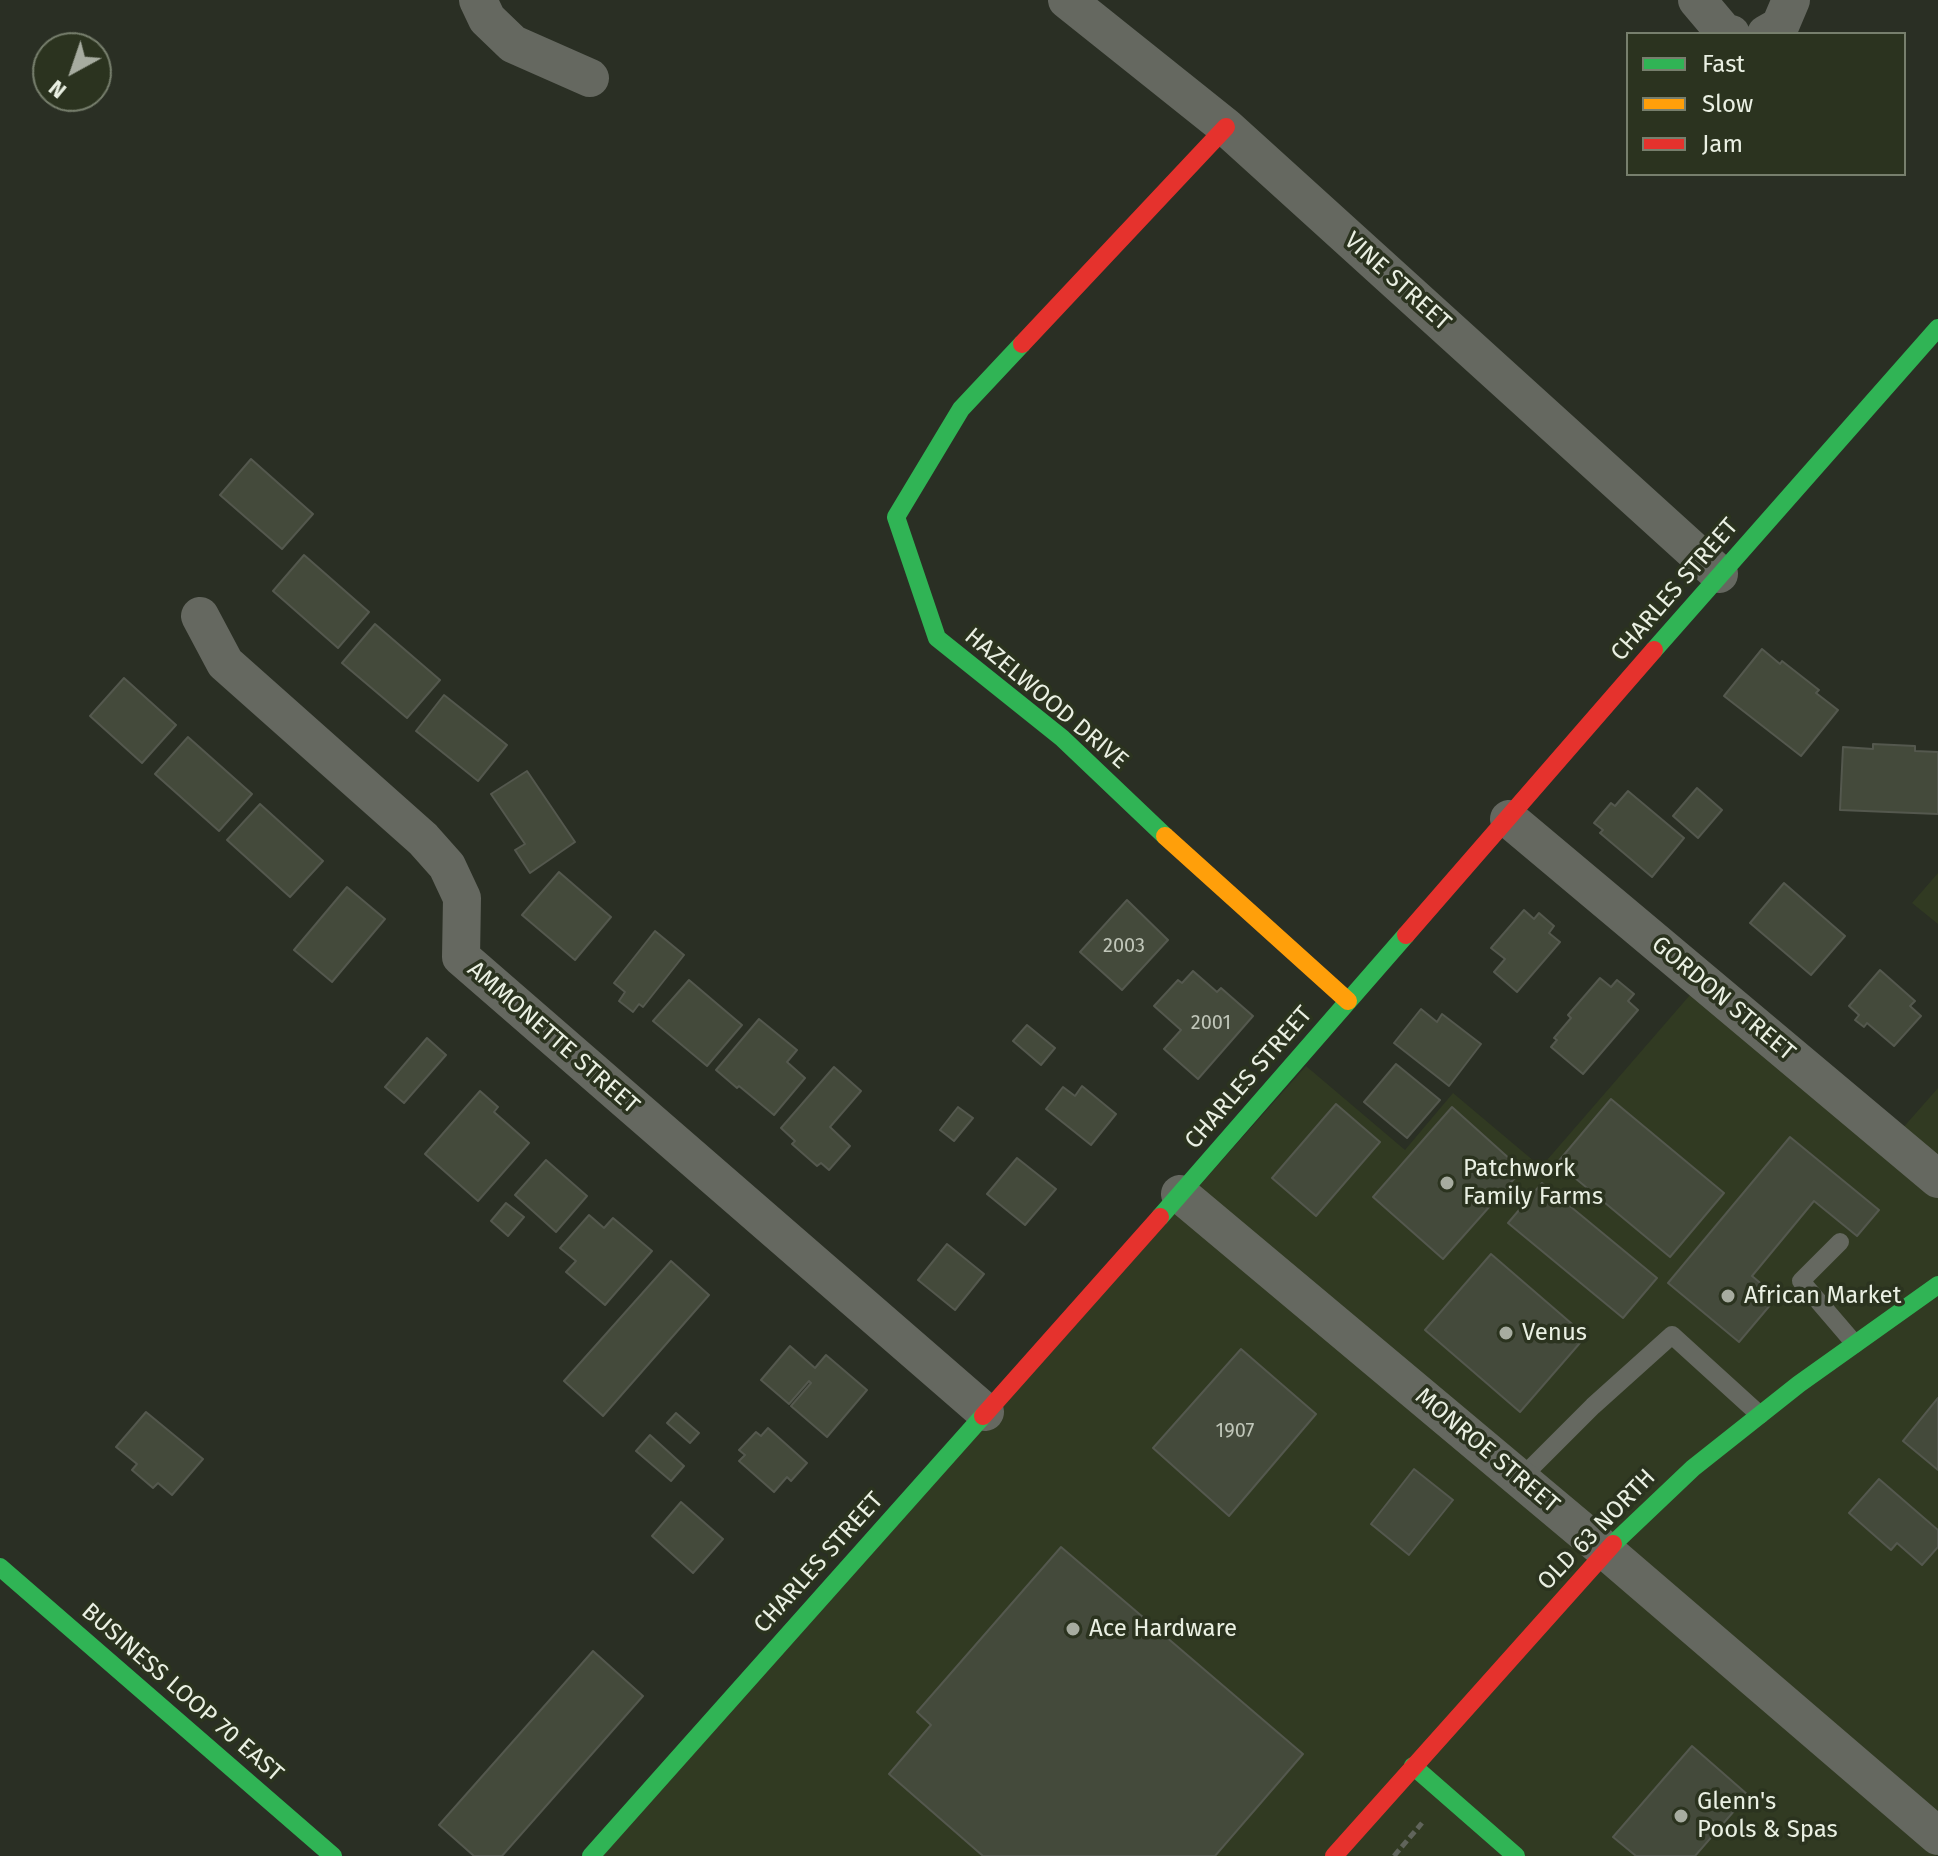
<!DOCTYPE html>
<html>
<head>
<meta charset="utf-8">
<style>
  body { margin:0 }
  #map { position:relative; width:1938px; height:1856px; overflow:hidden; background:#2a2f24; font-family:"Fira Sans",sans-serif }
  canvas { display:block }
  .legend { position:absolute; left:1626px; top:32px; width:280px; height:144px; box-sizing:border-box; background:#2b331f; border:2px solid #777f6d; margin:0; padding:10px 14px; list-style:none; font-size:24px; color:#eaf0e3 }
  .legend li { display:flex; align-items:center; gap:16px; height:40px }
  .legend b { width:40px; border:2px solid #777f6d }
  .north { position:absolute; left:32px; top:32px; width:80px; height:80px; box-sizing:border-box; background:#2b331f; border:2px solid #777f6d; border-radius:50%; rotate:220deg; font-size:22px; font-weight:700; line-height:32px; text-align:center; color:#eaf0e3 }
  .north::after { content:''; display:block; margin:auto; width:28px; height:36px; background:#a7aca0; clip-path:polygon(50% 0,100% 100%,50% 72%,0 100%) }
</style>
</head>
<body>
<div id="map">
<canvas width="1938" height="1856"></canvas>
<ul class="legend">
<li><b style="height:10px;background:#30b455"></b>Fast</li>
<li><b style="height:10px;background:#ff9f0a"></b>Slow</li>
<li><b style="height:10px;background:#e5322d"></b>Jam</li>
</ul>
<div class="north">N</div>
</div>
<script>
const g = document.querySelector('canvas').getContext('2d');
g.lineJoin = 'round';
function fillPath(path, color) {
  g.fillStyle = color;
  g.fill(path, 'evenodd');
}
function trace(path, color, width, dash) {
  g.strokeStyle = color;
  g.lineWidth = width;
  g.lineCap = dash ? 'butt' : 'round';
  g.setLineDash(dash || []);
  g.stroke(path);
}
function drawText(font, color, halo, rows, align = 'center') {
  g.font = font + ' "Fira Sans",sans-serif';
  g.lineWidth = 7;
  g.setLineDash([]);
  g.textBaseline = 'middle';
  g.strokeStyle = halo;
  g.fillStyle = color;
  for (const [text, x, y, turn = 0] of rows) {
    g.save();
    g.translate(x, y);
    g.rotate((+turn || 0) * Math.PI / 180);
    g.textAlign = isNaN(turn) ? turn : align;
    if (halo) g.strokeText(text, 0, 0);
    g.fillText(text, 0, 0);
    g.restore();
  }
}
const built = new Path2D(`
  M1938 873V924L1912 903Z
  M1696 988 1886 1147 1938 1088V1854L1936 1856H602L1306 1066 1405 1150 1453 1093 1541 1167Z`);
const building = new Path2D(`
  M251 459 313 514 282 549 220 495Z
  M304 555 369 612 338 648 273 591Z
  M375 624 440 680 407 718 342 663Z
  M1762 649 1780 664 1782 661 1819 690 1816 693 1838 710 1801 756 1724 696Z
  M124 678 176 725 142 763 90 716Z
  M444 695 507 745 478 781 416 731Z
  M188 737 252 794 219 831 155 774Z
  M1873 744 1915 746V751L1938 752V814L1840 810 1843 747 1873 749Z
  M527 771 575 842 530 873 515 850 525 844 491 794Z
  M1697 788 1722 810 1698 838 1673 816Z
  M1628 791 1684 838 1652 877 1600 833 1603 830 1594 823 1611 803 1615 806Z
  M260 804 323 861 290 897 227 840Z
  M559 872 611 917 575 960 522 915Z
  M1784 883 1845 936 1811 975 1750 923Z
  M347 887 385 919 332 982 294 950Z
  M1127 900 1168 940 1122 990 1080 952Z
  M1524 910 1534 919 1539 913 1554 926 1549 933 1560 942 1517 992 1494 972 1505 959 1491 948Z
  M655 931 684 955 643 1007 639 1004 633 1012 619 1001 625 992 614 983Z
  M1880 970 1915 1001 1910 1006 1921 1016 1894 1046 1867 1023 1864 1027 1855 1020 1859 1015 1849 1006Z
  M1193 971 1217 992 1221 988 1253 1016 1198 1079 1164 1049 1181 1030 1154 1006 1178 980 1182 983Z
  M1600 978 1611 987 1617 980 1634 994 1628 1001 1638 1010 1583 1074 1551 1047 1557 1040 1554 1038 1571 1018 1568 1015Z
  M689 980 742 1025 707 1066 653 1021Z
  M1421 1009 1437 1022 1442 1014 1481 1044 1449 1086 1394 1043Z
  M759 1019 797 1050 787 1062 805 1078 774 1115 739 1086 737 1088 716 1070Z
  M1027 1025 1055 1048 1041 1065 1013 1041Z
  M427 1038 446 1055 404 1103 385 1087Z
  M1396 1064 1440 1100 1407 1138 1364 1102Z
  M834 1067 861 1091 830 1127 850 1146 829 1170 821 1163 817 1166 792 1144 795 1141 781 1128Z
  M1082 1086 1116 1114 1091 1145 1046 1109 1063 1087 1075 1096Z
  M480 1091 498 1107 494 1112 529 1143 478 1201 425 1154Z
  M1611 1099 1724 1193 1670 1257 1557 1163Z
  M1336 1104 1380 1142 1316 1216 1272 1178Z
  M958 1107 973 1118 954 1141 940 1130Z
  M1452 1107 1522 1170 1443 1259 1373 1197Z
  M1790 1137 1879 1210 1857 1236 1814 1201 1752 1276 1777 1297 1739 1342 1668 1283Z
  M1017 1158 1056 1189 1025 1225 987 1194Z
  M546 1160 587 1196 556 1232 515 1195Z
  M1542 1183 1657 1278 1623 1318 1508 1223Z
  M506 1203 524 1217 508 1236 491 1221Z
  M589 1215 604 1228 613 1218 652 1251 605 1305 566 1272 576 1261 560 1248Z
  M947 1244 984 1274 955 1310 918 1280Z
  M1491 1254 1586 1336 1520 1412 1425 1330Z
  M671 1261 709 1295 603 1416 564 1381Z
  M790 1346 815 1368 826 1355 867 1390 827 1437 791 1406 811 1383 809 1381 789 1404 761 1380Z
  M1241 1349 1316 1414 1229 1516 1153 1448Z
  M1938 1398V1470L1903 1441Z
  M146 1412 203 1459 172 1495 158 1483 153 1488 132 1470 137 1464 116 1447Z
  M676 1413 699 1433 690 1443 667 1423Z
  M768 1428 807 1463 791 1481 787 1477 774 1492 739 1461 745 1455 739 1450 756 1432 761 1436Z
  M650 1435 684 1466 671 1481 636 1451Z
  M1414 1469 1453 1500 1409 1555 1371 1524Z
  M1879 1479 1938 1530V1547L1922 1565 1897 1543 1891 1550 1849 1513Z
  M681 1502 723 1539 693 1573 652 1536Z
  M1061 1547 1303 1754 1215 1856H983L889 1774 931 1725 917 1712Z
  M593 1651 643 1696 502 1856H474L439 1825Z
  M1692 1746 1748 1795 1695 1856H1636L1613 1837Z`);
const path = new Path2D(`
  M1394 1856 1422 1823`);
const lane = new Path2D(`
  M1840 1242 1801 1281 1855 1344
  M1520 1479 1593 1406 1672 1335 1760 1415`);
const street = new Path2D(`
  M478 0 487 19 513 44 590 78
  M1067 0 1226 127 1719 574
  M1697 0 1724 32 1731 34
  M1766 34 1780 26 1791 0
  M200 616 225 663 423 839 447 866 462 898 461 957 985 1412
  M1509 819 1938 1179
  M1180 1194 1606 1551 1938 1836`);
const fast = new Path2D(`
  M1022 344 961 409 896 517 937 638 1062 738 1165 836
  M1654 650 1938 328
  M1160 1217 1406 935
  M1613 1544 1693 1468 1799 1384 1938 1285
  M0 1567 333 1856
  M1413 1766 1516 1856
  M591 1856 983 1416`);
const slow = new Path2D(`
  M1165 836 1348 1001`);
const jam = new Path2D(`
  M1022 344 1226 127
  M1406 935 1654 650
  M983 1416 1160 1217
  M1334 1856 1613 1544`);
const markers = [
  [1447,1183,8,"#a7aca0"],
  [1728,1296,8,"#a7aca0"],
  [1506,1333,8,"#a7aca0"],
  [1073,1629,8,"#a7aca0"],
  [1681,1816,8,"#a7aca0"]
];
const numberNames = [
  ["2003",1124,946],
  ["2001",1211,1023],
  ["1907",1235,1431]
];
const streetNames = [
  ["VINE STREET",1397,282,42],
  ["CHARLES STREET",1675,590,-49],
  ["HAZELWOOD DRIVE",1046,699,40],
  ["GORDON STREET",1723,999,40],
  ["AMMONETTE STREET",553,1038,41],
  ["CHARLES STREET",1249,1078,-49],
  ["MONROE STREET",1487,1451,40],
  ["OLD 63 NORTH",1597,1530,-46],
  ["CHARLES STREET",819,1563,-48],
  ["BUSINESS LOOP 70 EAST",182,1693,41]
];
const poiNames = [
  ["Patchwork",1463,1169],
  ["Family Farms",1463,1197],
  ["African Market",1744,1296],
  ["Venus",1522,1333],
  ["Ace Hardware",1089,1629],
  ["Glenn's",1697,1802],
  ["Pools & Spas",1697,1830]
];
fillPath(built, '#313a22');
fillPath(building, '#444a3b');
trace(building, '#54584e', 2);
trace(path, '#60645b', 5, [8, 4]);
trace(lane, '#656860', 18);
trace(street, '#656860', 38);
trace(fast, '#30b455', 18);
trace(slow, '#ff9f0a', 18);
trace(jam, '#e5322d', 18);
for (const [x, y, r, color] of markers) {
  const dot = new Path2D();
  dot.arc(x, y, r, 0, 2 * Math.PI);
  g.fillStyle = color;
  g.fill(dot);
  trace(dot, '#2b331f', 3);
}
drawText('20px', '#c0c6b9', null, numberNames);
drawText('24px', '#eaf0e3', '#2b331f', streetNames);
drawText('24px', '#eaf0e3', '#2b331f', poiNames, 'left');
</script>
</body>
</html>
